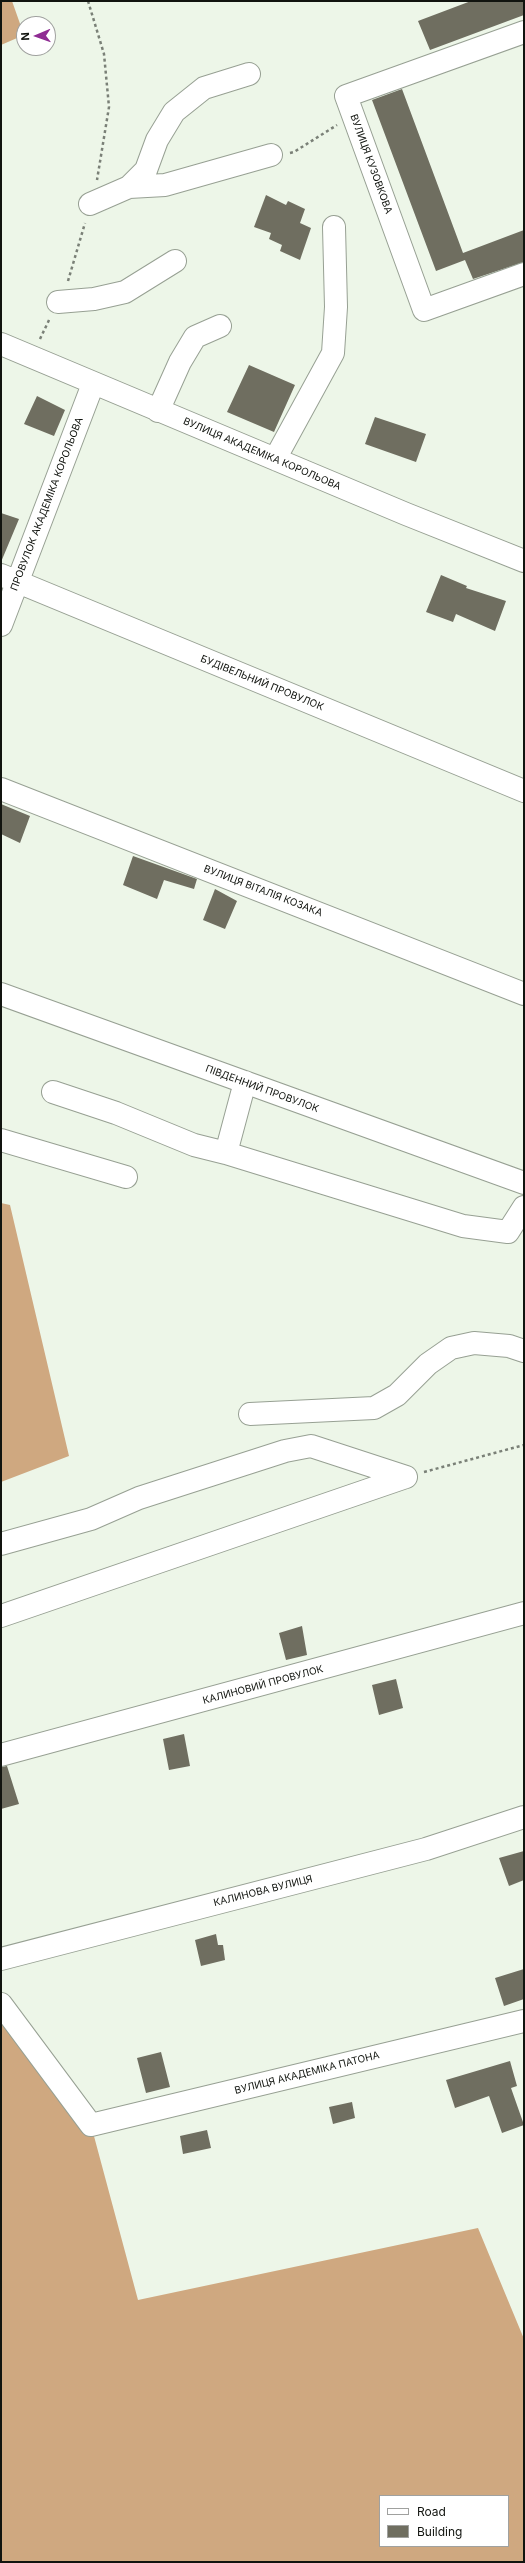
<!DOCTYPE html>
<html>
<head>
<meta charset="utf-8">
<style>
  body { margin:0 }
  #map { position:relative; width:525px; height:2563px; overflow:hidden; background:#edf6e8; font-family:Inter,sans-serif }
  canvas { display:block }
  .frame { position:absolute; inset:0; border:2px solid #11140f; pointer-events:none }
  .legend { position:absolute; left:379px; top:2495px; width:130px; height:52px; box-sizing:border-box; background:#fff; border:1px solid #a0a19f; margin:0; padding:5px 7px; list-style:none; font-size:12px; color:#11140f }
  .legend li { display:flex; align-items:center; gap:8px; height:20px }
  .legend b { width:20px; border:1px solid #a0a19f }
  .north { position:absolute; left:16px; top:16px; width:40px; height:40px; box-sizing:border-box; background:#fff; border:1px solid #a0a19f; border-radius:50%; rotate:268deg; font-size:11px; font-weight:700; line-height:16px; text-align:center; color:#11140f }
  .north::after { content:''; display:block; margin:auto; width:14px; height:18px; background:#8f2c93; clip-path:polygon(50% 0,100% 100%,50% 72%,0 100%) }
</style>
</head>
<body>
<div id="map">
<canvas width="525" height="2563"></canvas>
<div class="frame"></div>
<ul class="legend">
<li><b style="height:5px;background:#fff"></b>Road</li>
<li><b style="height:11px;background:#6f6e60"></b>Building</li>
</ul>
<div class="north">N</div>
</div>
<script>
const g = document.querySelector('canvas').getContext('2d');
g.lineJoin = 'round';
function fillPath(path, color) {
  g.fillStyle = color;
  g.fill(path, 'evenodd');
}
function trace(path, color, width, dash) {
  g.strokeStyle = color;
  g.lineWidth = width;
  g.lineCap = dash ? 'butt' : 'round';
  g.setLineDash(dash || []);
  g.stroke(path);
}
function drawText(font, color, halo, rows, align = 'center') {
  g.font = font + ' Inter,sans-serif';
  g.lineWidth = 3;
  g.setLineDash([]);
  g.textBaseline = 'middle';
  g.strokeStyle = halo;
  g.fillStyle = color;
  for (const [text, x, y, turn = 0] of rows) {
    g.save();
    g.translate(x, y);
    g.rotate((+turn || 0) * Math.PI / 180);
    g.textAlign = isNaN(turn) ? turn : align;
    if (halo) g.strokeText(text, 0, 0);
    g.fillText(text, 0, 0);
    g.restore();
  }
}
const forest = new Path2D(`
  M1 1H12L24 35 1 45Z
  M1 1203 10 1205 69 1456 1 1482Z
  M1 2004 91 2125 138 2300 478 2228 524 2339V2562H1ZM380 2496H508V2546H380Z`);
const building = new Path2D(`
  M471 1H524V15L430 50 418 21Z
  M402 89 463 253 524 230V262L473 279 465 260 436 271 372 100Z
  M266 195 286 205 288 201 305 209 300 223 311 228 300 260 280 251 282 245 269 239 271 233 254 227Z
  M249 365 295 385 274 432 227 412Z
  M37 396 65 410 54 436 24 424Z
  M375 417 426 434 416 462 365 444Z
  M1 513 19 519 1 562Z
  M441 575 467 586 466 588 506 601 495 631 456 614 453 622 426 612Z
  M1 804 30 816 20 843 1 834Z
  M133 856 197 879 194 889 164 880 157 899 123 885Z
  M215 889 237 901 225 929 203 920Z
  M302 1626 307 1655 286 1660 279 1633Z
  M396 1679 403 1708 379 1715 372 1685Z
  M184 1734 190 1766 169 1770 163 1739Z
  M7 1766 19 1804 1 1809V1767Z
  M524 1851V1880L509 1886 499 1858Z
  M216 1934 218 1945H223L225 1960 201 1966 195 1940Z
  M524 1969V1999L504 2006 495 1978Z
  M161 2052 170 2087 146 2093 137 2058Z
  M510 2061 517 2086 511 2088 524 2125 502 2133 489 2096 455 2108 446 2080Z
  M352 2102 355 2118 333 2124 329 2107Z
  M207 2130 211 2148 183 2154 180 2136Z`);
const path = new Path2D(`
  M88 1 104 54 109 107 97 180
  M290 153 294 152 337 125
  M68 281 85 223
  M40 339 50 318
  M424 1472 524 1445`);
const minor = new Path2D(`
  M524 32 346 96 424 310 524 274
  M129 187 165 185 271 155
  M90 204 129 187 146 170 157 140 174 112 204 88 249 74
  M58 302 94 299 125 292 175 261
  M1 344 406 514 524 561
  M158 411 180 362 195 337 220 326
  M275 459 333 353 336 307 334 227
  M1 575 524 791
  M1 625 93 384
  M1 789 524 994
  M1 994 524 1183
  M245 1082 226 1153 463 1226 508 1232 524 1207
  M53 1092 116 1113 194 1145 226 1153
  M1 1140 126 1177
  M250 1414 374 1408 397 1395 428 1364 451 1348 474 1343 509 1346 524 1351
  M1 1544 91 1519 139 1498 285 1451 311 1446 406 1477
  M1 1616 406 1477
  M1 1755 524 1613
  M1 1959 426 1849 524 1817
  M1 2004 91 2125 524 2021`);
const streetNames = [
  ["ВУЛИЦЯ КУЗОВКОВА",371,164,70],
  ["ВУЛИЦЯ АКАДЕМІКА КОРОЛЬОВА",262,454,23],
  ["ПРОВУЛОК АКАДЕМІКА КОРОЛЬОВА",47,504,-69],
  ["БУДІВЕЛЬНИЙ ПРОВУЛОК",262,683,22],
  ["ВУЛИЦЯ ВІТАЛІЯ КОЗАКА",263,891,21],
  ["ПІВДЕННИЙ ПРОВУЛОК",262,1089,20],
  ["КАЛИНОВИЙ ПРОВУЛОК",263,1685,-15],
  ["КАЛИНОВА ВУЛИЦЯ",263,1891,-14],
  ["ВУЛИЦЯ АКАДЕМІКА ПАТОНА",307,2073,-14]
];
fillPath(forest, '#cfa880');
fillPath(building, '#6f6e60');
trace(minor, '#97a093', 24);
trace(path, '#7a8077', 2.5, [3, 3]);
trace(minor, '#fff', 22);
drawText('10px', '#11140f', '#fff', streetNames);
</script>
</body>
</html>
